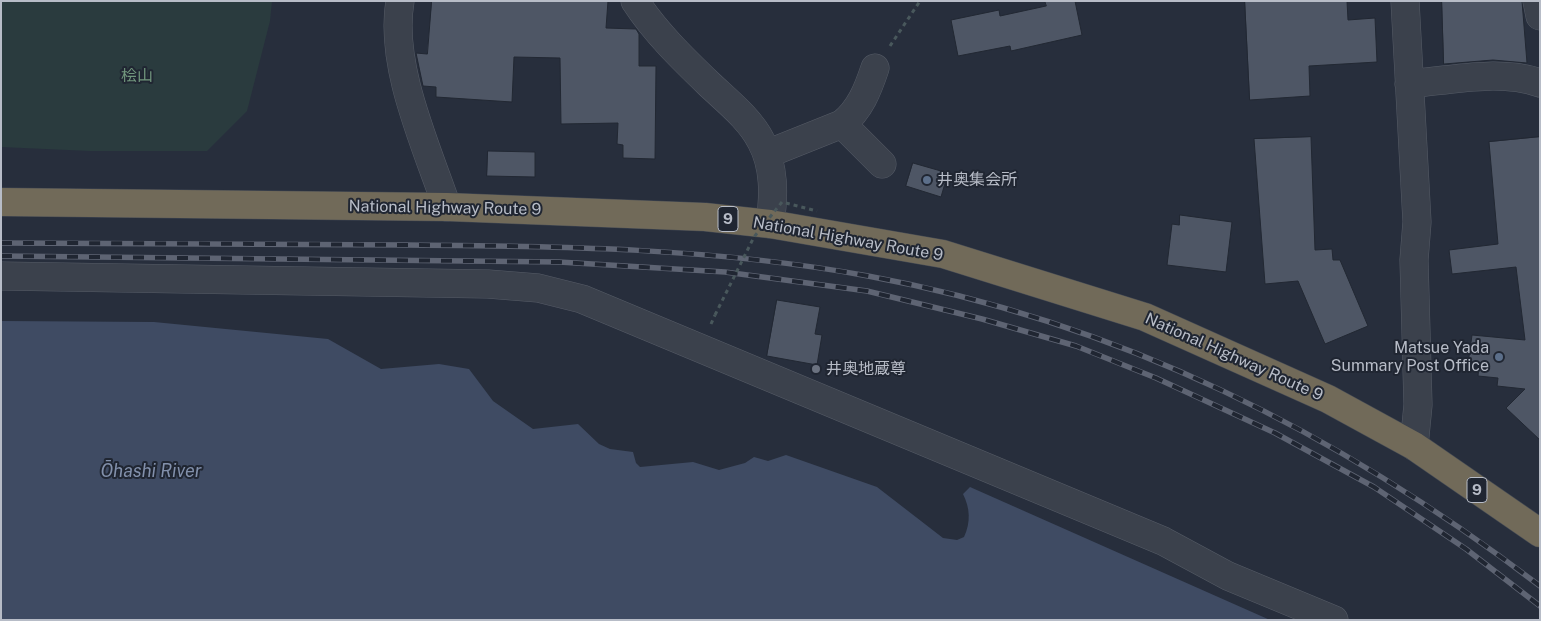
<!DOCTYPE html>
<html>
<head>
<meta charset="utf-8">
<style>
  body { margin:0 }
  #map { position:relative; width:1541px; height:621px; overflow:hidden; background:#272e3c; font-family:"Public Sans",sans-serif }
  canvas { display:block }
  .frame { position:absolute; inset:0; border:2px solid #b7bcc7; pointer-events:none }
</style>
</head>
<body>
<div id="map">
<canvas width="1541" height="621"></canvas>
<div class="frame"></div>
</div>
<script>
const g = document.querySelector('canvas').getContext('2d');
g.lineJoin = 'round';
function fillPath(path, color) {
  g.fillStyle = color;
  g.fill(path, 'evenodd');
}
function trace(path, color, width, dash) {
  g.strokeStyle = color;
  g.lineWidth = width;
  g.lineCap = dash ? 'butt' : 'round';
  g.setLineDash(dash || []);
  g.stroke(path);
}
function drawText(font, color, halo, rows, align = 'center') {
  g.font = font + ' "Public Sans","Noto Sans JP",sans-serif';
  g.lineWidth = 4;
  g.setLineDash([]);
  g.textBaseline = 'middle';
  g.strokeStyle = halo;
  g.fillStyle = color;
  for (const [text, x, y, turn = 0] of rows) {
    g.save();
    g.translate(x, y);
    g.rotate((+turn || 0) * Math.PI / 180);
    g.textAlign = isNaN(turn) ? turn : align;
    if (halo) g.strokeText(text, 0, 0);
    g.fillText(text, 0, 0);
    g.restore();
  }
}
const green = new Path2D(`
  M1 1H272L270 21 247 111 207 151H90L1 147Z`);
const water = new Path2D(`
  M1 321 154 322 328 339 381 369 439 364 469 369 493 401 533 429 578 424 599 444 610 449 633 452 636 463 640 467 693 462 719 470 745 463 754 457 768 461 786 455 877 487 943 538 957 540 964 537C971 522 970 508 963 494L970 487 1270 620H1Z`);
const building = new Path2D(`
  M432 1H608L606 28 636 29 639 34V66H656L655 159 623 158V145L617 144 618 123 561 124 560 58 514 57 512 102 436 97V87L423 86 416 53 427 54Z
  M1045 1H1075L1082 35 1011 51 1010 46 958 56 951 20 999 10 1000 16 1046 6Z
  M1245 1H1347L1348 20 1375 18 1377 62 1309 66 1310 96 1250 100Z
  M1442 1H1522L1527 63 1493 60 1444 64Z
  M1311 137 1315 250 1332 249 1333 260H1340L1368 326 1325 344 1298 281 1265 284 1254 139Z
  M1540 137V440L1506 408 1525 389 1497 386 1498 378 1478 376 1479 366 1468 364 1472 335 1525 340 1516 267 1452 274 1449 250 1498 244 1489 142Z
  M488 151 535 152V177L487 176Z
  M913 163 948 173 941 197 906 186Z
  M1180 215 1232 222 1226 272 1167 265 1172 224 1179 225Z
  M777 300 820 307 815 334 822 335 817 365 767 356Z`);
const path = new Path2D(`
  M890 46 920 1
  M711 324 715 315`);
const minor = new Path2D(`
  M400 1C389 66 426 145 447 207
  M635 1C655 32 683 59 709 84 727 101 750 119 761 141 775 167 774 196 770 224
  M1405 1 1417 222 1414 260 1418 405 1414 446
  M1537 1 1540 16
  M1409 84C1451 80 1500 69 1540 83
  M842 124 882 164
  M767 154 842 124C860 110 868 89 875 68
  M1 276 488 284 538 288 582 299 1163 541 1228 576 1334 620`);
const highway = new Path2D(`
  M1 202 447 207 705 217 770 224 943 254 1145 317 1328 399 1414 446 1540 533`);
const rail = new Path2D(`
  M1 243C137 243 272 244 407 245 561 246 716 248 868 276 1119 322 1339 433 1540 586
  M1 256 559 262 725 272 867 291 982 319 1076 346 1156 378 1275 433 1374 487 1466 549 1540 606`);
const pathBridge = new Path2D(`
  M715 315 754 237 782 202 817 211`);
const markers = [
  [927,180,5,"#5c6f8a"],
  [1499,357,5,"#5c6f8a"],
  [816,369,5,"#6b7280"]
];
const shields = [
  [728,219,20],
  [1477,490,20]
];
const shieldNames = [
  ["9",728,219],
  ["9",1477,490]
];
const parkNames = [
  ["桧山",137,76]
];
const poiNames = [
  ["井奥集会所",937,180],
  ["Matsue Yada",1489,348,"right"],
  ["Summary Post Office",1489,366,"right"],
  ["井奥地蔵尊",826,369]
];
const streetNames = [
  ["National Highway Route 9",445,208,1],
  ["National Highway Route 9",848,239,10],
  ["National Highway Route 9",1234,357,24]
];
const waterNames = [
  ["Ōhashi River",151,471]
];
fillPath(green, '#2a3b3e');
fillPath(water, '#3f4b63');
fillPath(building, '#4e5665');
trace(building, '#222833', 1);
trace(minor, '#565c67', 29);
trace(highway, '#434954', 29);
trace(path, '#49585c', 3, [4, 4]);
trace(minor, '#3b414c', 28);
trace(highway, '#716a59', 28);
trace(rail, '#5e6473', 5.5);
trace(rail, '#202632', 4, [11]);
trace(pathBridge, '#49585c', 3, [4, 4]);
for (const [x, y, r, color] of markers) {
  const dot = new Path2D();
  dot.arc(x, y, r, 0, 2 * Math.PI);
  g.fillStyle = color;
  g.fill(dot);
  trace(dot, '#202632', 2);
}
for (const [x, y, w] of shields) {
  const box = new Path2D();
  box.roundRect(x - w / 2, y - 12.5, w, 25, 4);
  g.fillStyle = '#202632';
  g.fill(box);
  trace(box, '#b7bcc7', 1);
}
drawText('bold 15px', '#b7bcc7', null, shieldNames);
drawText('16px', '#71967d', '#202632', parkNames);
drawText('16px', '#b7bcc7', '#202632', poiNames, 'left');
drawText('16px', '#b7bcc7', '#202632', streetNames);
drawText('italic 18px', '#8290ab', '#202632', waterNames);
</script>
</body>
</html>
